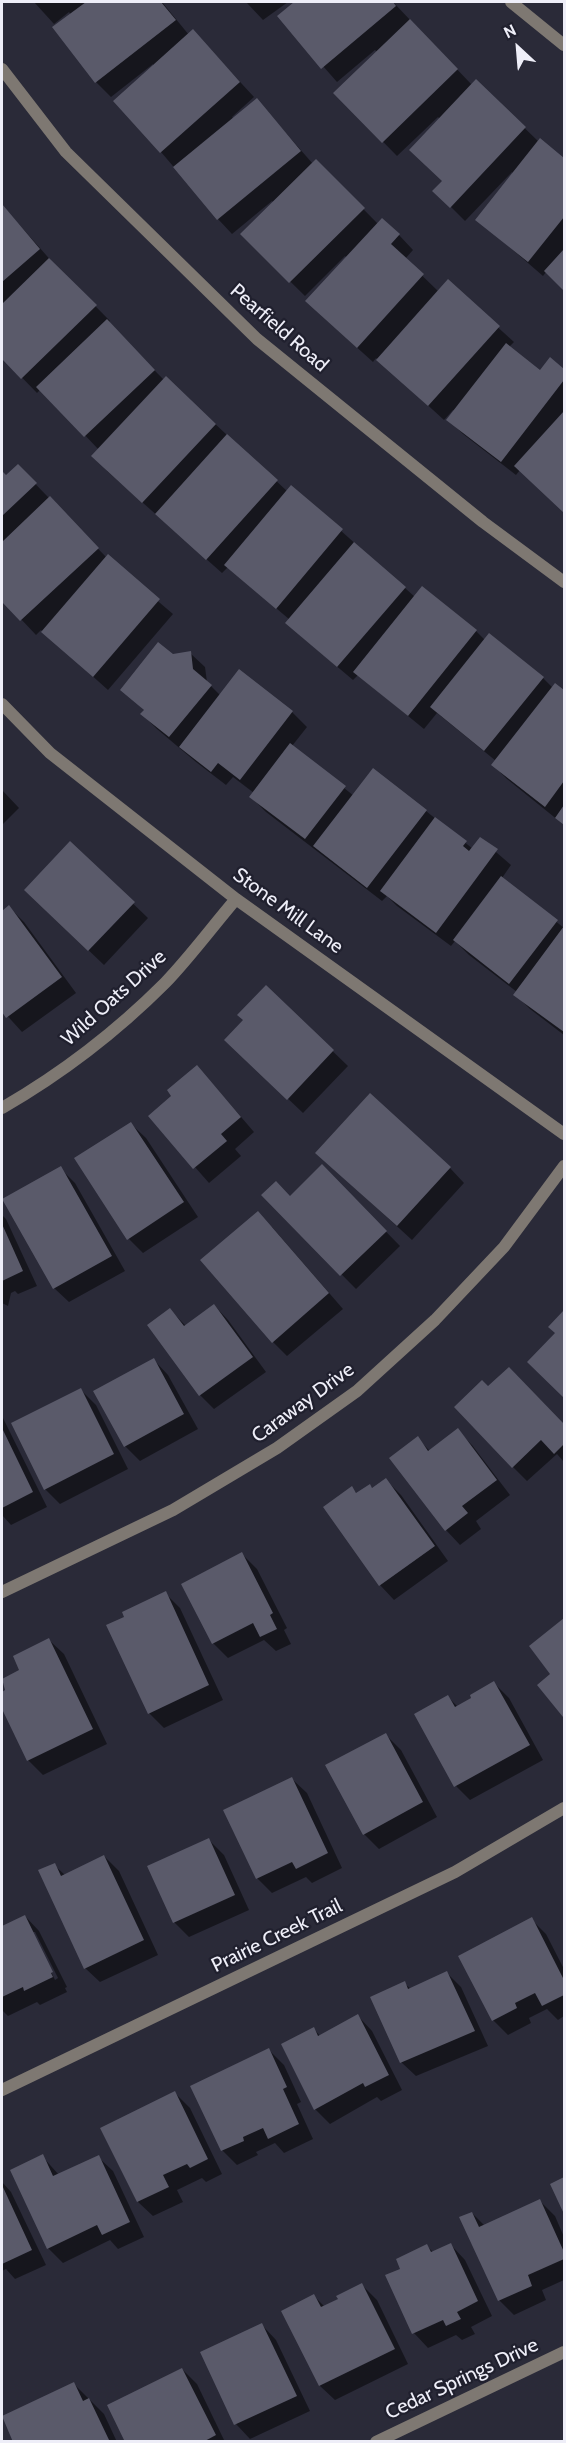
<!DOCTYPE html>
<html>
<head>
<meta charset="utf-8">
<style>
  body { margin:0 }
  #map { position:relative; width:566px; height:2443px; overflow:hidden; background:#2a2a38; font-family:Cabin,sans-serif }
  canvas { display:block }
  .frame { position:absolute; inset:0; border:3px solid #eeeef8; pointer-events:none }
  .north { position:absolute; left:488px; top:18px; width:60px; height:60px; -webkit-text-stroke:4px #20202e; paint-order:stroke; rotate:334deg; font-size:16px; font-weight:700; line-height:24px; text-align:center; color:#eeeef8 }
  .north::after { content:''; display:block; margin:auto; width:21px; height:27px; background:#eeeef8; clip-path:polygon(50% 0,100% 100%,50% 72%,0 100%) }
</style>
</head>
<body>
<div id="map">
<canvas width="566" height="2443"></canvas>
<div class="frame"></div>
<div class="north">N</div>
</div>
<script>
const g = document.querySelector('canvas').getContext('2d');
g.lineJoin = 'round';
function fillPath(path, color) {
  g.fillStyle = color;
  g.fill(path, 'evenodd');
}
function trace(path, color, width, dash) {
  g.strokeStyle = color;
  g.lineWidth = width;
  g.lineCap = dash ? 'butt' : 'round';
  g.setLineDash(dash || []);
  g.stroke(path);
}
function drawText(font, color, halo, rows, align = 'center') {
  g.font = font + ' Cabin,sans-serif';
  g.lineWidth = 4.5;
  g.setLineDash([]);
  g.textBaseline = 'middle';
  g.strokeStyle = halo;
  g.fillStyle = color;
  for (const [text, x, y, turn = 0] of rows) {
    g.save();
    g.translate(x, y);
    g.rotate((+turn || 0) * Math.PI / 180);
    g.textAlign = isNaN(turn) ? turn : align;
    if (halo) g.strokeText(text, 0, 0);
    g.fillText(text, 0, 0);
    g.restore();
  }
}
const shadow = new Path2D(`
  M34 2H162L189 35 193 31 254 97 232 117 234 119 257 100 313 164 316 161 378 224 399 235 413 250 405 259 439 292 448 282 514 342 509 347 541 372 550 359 564 371V512L520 470 516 475 463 434 448 419 455 411 453 410 444 420 376 358 373 362 322 316 347 258 345 256 305 296 242 234 274 203 272 201 232 234 218 219 161 152 153 64 111 97 96 82 54 28 71 15 69 12 54 24Z
  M246 2H288L263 20Z
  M296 2H393L472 85 476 81 539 142 541 140 564 160V290L546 272 543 276 477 219 514 174 512 172 465 221 449 205 444 181 440 119 438 117 397 156 335 93 377 52 375 50 337 82 279 16Z
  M2 205 54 264 110 321 108 323 164 380 166 378 288 492 292 487 415 597 476 631 485 640 543 678 553 688 556 685 564 691V825L507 779 493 765 496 761 437 713 424 729 358 675 353 680 302 637 290 620 228 567 222 573 107 471 99 450 41 389 37 393 2 357Z
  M18 466 107 558 173 614 108 690 41 630 36 635 2 599V472L6 477Z
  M190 653 205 667 207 682 221 696 239 672 292 712 307 727 292 746 354 796 426 811 473 849 481 839 511 865 502 878 564 928V1035L530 1009 515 994 517 992 469 955 455 941 451 946 397 906 387 896 382 901 266 812 251 797 254 793 233 777 226 785 196 762 157 729 142 714 145 711 122 689 172 655Z
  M2 790 19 808 2 825Z
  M70 843 148 918 104 965 41 905Z
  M9 907 24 922 76 993 22 1032 2 1010V912Z
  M266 987 348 1066 303 1113 241 1054 245 1020Z
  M211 1082 254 1132 235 1149 241 1156 209 1183 150 1116Z
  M131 1124 146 1138 198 1217 143 1253 129 1239Z
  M322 1166 400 1246 356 1289 263 1195 290 1198Z
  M332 1167 450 1168 464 1183 412 1240Z
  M60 1168 75 1183 125 1271 69 1302 54 1288Z
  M2 1215 6 1219 37 1286 18 1294 15 1291 11 1293 8 1306 2 1303Z
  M272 1227 343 1309 287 1356 273 1342Z
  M214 1305 228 1320 266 1372 214 1409 200 1395 170 1310 186 1326Z
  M564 1312V1397L529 1362 556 1333 550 1327Z
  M154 1360 168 1375 198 1429 140 1461 125 1446Z
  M509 1369 564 1426V1462L557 1454 527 1481 513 1467 489 1388Z
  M81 1390 96 1405 128 1469 60 1504 45 1489Z
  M2 1416 47 1507 11 1525 2 1515Z
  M457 1430 472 1445 510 1495 476 1521 481 1529 460 1545 446 1530 417 1438 430 1451Z
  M386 1480 401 1495 448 1561 394 1600 380 1585 352 1488 357 1494 370 1486 373 1489Z
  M242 1554 257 1569 287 1628 284 1630 291 1644 276 1651 264 1640 228 1658 213 1643Z
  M165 1593 180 1608 223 1700 164 1728 149 1713Z
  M564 1620V1716L539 1685 552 1674 531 1647Z
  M49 1640 64 1654 107 1744 43 1775 28 1760 2 1705V1693L7 1691 2 1680 21 1671Z
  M494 1683 509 1698 543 1760 470 1800 456 1786 448 1697 458 1707Z
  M386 1735 401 1750 437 1817 379 1849 364 1834Z
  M292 1779 307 1793 342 1868 312 1883 306 1877 272 1893 257 1878 225 1811Z
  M209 1840 224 1855 249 1910 189 1937 174 1922Z
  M104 1856 119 1871 158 1955 100 1982 85 1968 54 1865 65 1875Z
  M25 1916 39 1931 67 1987 65 1988 67 1992 40 2005 37 2002 8 2016 2 2010V1928ZM32 1932H35L58 1978 55 1980Z
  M531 1919 546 1934 564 1969V2016L558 2020 547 2009 529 2018 531 2023 508 2035 493 2020Z
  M447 1973 461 1987 488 2046 416 2076 401 2062 404 1983 411 1989Z
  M358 2016 372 2031 402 2090 381 2101 377 2097 330 2124 315 2109 314 2029 321 2037Z
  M269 2050 284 2065 301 2102 297 2104 313 2139 284 2153 275 2143 256 2152 258 2155 237 2165 222 2150Z
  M175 2093 190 2108 222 2174 206 2182 202 2178 177 2190 183 2202 153 2216 138 2202Z
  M42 2156 59 2175 98 2157 113 2171 144 2237 118 2249 110 2240 63 2263 48 2248Z
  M2 2182 11 2192 46 2265 15 2279 6 2269 2 2271Z
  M540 2201 555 2216 564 2237V2280L542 2290 546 2300 514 2315 499 2300 472 2213 485 2226Z
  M451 2245 465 2260 492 2316 471 2327 475 2334 462 2340 456 2335 428 2348 414 2333 387 2276 402 2270 427 2246 434 2253Z
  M362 2285 377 2300 408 2364 335 2400 320 2386 283 2311 314 2296 325 2307Z
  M262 2325 276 2340 310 2411 250 2439 236 2424Z
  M182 2369 197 2384 225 2442H126Z
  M74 2384 104 2414 117 2442H15Z`);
const building = new Path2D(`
  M86 2H161L176 20 95 83 52 27Z
  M294 2H393L396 6 321 69 277 16Z
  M410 19 458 69 382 143 333 93Z
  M193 29 240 82 160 153 113 101Z
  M476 79 526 127 450 208 432 191 442 181 409 150Z
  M257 98 301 151 217 220 173 167Z
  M540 138 564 158V217L528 262 475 220Z
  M316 159 365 208 289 283 240 234Z
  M2 204 40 249 2 282Z
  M382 218 400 234 391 244 424 274 357 348 305 301Z
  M564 249V291L544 271Z
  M49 258 97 305 21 379 2 359V304Z
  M448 279 500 326 428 406 376 360Z
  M107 319 155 370 84 437 36 387Z
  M506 343 540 370 550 357 564 369V380L501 462 446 420Z
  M166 376 216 424 142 503 91 456Z
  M564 411V513L514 466Z
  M227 434 278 480 206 560 155 514Z
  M18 464 37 483 2 516V471L6 475Z
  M291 485 343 529 276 609 224 565Z
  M50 496 99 548 20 621 2 602V542Z
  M354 542 406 587 337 667 285 623Z
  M108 554 160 599 93 677 41 632Z
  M422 586 477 630 408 716 353 672Z
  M489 633 544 677 484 751 430 707Z
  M158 642 173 654 191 651 193 669 212 685 169 737 140 714 144 710 120 690Z
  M239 669 293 711 240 780 218 763 211 772 179 747Z
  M555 683 564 690V781L545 807 491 765Z
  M290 743 346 786 305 839 249 797Z
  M373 768 427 810 367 888 313 846Z
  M564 805V825L555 818Z
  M435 817 467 841 463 846 469 851 480 837 498 849 436 933 380 891Z
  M70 841 135 902 88 951 24 890Z
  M501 876 558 920 509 984 453 940Z
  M9 905 62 977 6 1018 2 1012V911Z
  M564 926V1032L513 995Z
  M266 985 334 1050 287 1100 224 1040 243 1020 237 1015Z
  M197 1065 241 1117 221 1134 227 1141 193 1169 148 1116 171 1096 167 1090Z
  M370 1093 451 1167 397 1226 315 1153Z
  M131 1122 184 1202 127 1240 74 1158Z
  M322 1164 387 1231 340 1276 261 1195 276 1181 290 1196Z
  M61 1166 112 1256 53 1289 2 1199Z
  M258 1211 329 1293 272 1343 200 1260Z
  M2 1224 23 1271 2 1281Z
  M214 1304 253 1357 199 1396 147 1325 170 1308 184 1326Z
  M564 1310V1398L527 1362 555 1333 548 1327Z
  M154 1358 184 1414 124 1447 93 1391Z
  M509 1367 564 1424V1444L554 1454 541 1440 512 1468 454 1407 482 1380 488 1386Z
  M81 1388 114 1454 44 1490 11 1423Z
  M2 1428 33 1492 2 1508Z
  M458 1428 497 1480 462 1506 468 1513 445 1531 389 1458 418 1436 428 1451Z
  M386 1478 435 1546 379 1586 323 1507 352 1486 356 1493 370 1484 372 1488Z
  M242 1552 273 1613 270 1615 277 1629 260 1637 253 1623 212 1644 181 1584Z
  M166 1591 209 1685 148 1714 106 1625 124 1617 122 1612Z
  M564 1618V1716L563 1717 537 1685 550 1674 529 1646Z
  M49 1638 93 1729 27 1761 2 1709V1692L5 1690 2 1679 19 1670 13 1656Z
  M494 1681 530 1745 454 1787 414 1714 448 1695 455 1707 471 1698 470 1695Z
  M386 1733 423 1802 363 1835 325 1765Z
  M292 1777 328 1853 296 1869 292 1862 256 1879 223 1810Z
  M209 1838 235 1895 173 1923 147 1866Z
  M104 1855 144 1940 84 1969 38 1870 55 1863 61 1876Z
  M25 1915 53 1972 51 1973 53 1977 24 1991 23 1987 2 1997V1926Z
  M532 1917 564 1980V1995L542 2006 535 1993 515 2003 517 2008 492 2021 458 1956Z
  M447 1971 475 2031 400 2063 370 1997 405 1981 408 1989Z
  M358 2014 389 2075 365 2087 363 2083 314 2110 281 2044 314 2027 318 2036Z
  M269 2048 287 2087 283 2089 299 2124 268 2139 263 2128 243 2137 244 2141 221 2151 190 2086Z
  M175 2091 208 2159 190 2168 187 2164 163 2175 169 2187 137 2202 100 2128Z
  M43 2154 53 2176 99 2155 130 2222 102 2235 97 2225 47 2249 10 2170Z
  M564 2177V2214L550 2184Z
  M2 2185 32 2250 2 2264Z
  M540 2199 564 2252V2259L528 2275 532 2286 498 2301 459 2217 472 2212 479 2227Z
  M451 2243 478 2301 457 2312 461 2319 446 2326 443 2320 412 2334 385 2275 400 2269 396 2259 427 2244 431 2252Z
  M362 2283 395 2349 319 2386 281 2311 314 2294 321 2307 338 2299 336 2296Z
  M262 2323 297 2396 234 2425 200 2352Z
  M182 2368 216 2435 203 2442H125L107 2405Z
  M74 2382 83 2401 89 2398 110 2442H13L2 2416Z`);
const street = new Path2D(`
  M511 2 564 45
  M2 69 66 152 257 339 483 522 564 582
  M2 704 50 753 236 899 564 1134
  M2 1108C61 1074 116 1032 165 983 190 957 212 927 236 899
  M2 1592 173 1510 277 1448 357 1391 435 1320 504 1247 564 1166
  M2 2090 455 1872 564 1808
  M376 2442 564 2352`);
const streetNames = [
  ["Pearfield Road",279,328,41],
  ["Stone Mill Lane",288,911,36],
  ["Wild Oats Drive",114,998,-42],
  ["Caraway Drive",303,1403,-36],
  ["Prairie Creek Trail",277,1936,-26],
  ["Cedar Springs Drive",462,2379,-25]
];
fillPath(shadow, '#0007');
fillPath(building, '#5a5a6a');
trace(street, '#7e7872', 12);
drawText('20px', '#eeeef8', '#20202e', streetNames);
</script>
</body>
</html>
